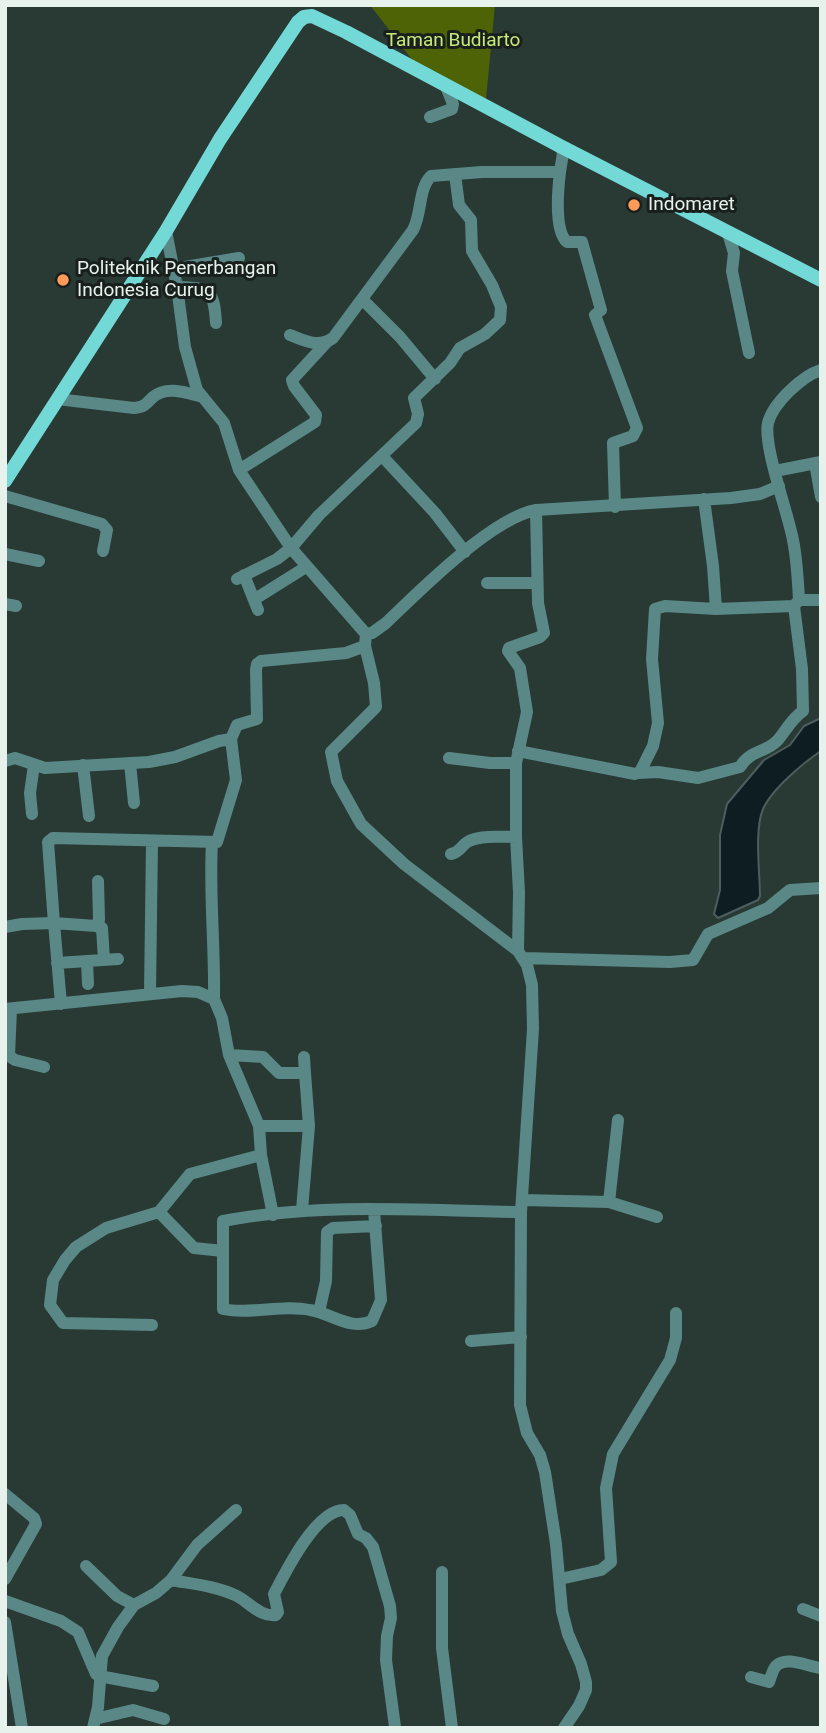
<!DOCTYPE html>
<html>
<head>
<meta charset="utf-8">
<style>
  body { margin:0 }
  #map { position:relative; width:826px; height:1733px; overflow:hidden; background:#293a34; font-family:Roboto,sans-serif }
  canvas { display:block }
  .frame { position:absolute; inset:0; border:7px solid #e7f2ed; pointer-events:none }
</style>
</head>
<body>
<div id="map">
<canvas width="826" height="1733"></canvas>
<div class="frame"></div>
</div>
<script>
const g = document.querySelector('canvas').getContext('2d');
g.lineJoin = 'round';
function fillPath(path, color) {
  g.fillStyle = color;
  g.fill(path, 'evenodd');
}
function trace(path, color, width, dash) {
  g.strokeStyle = color;
  g.lineWidth = width;
  g.lineCap = dash ? 'butt' : 'round';
  g.setLineDash(dash || []);
  g.stroke(path);
}
function drawText(font, color, halo, rows, align = 'center') {
  g.font = font + ' Roboto,sans-serif';
  g.lineWidth = 6;
  g.setLineDash([]);
  g.textBaseline = 'middle';
  g.strokeStyle = halo;
  g.fillStyle = color;
  for (const [text, x, y, turn = 0] of rows) {
    g.save();
    g.translate(x, y);
    g.rotate((+turn || 0) * Math.PI / 180);
    g.textAlign = isNaN(turn) ? turn : align;
    if (halo) g.strokeText(text, 0, 0);
    g.fillText(text, 0, 0);
    g.restore();
  }
}
const green = new Path2D(`
  M370 5H495L486 99 413 61Z`);
const water = new Path2D(`
  M821 718V751C803 763 772 789 763 809 754 831 760 873 760 896L758 900 718 918 714 914 720 890V835L727 804 764 760 790 745 804 726Z`);
const minor = new Path2D(`
  M430 117 452 109 453 104 445 84
  M560 172C558 189 554 231 567 242H582L601 310 595 315 637 428 633 436 613 443 615 507
  M166 231 177 287 185 347 197 390 224 423 239 470 291 548 366 634 365 646 374 683 376 707 331 752 337 781 361 824 404 864 518 951 527 965 532 985 533 1029 521 1212 520 1405 527 1433 540 1455 545 1472 556 1544 562 1611 568 1634 581 1664 586 1682V1690L579 1706 564 1728
  M728 233 734 253 732 271 749 353
  M173 269 239 258
  M177 287C210 288 214 289 216 323
  M362 299 400 337 435 379
  M290 335C304 341 319 348 333 338L413 230C422 214 418 189 431 176L482 172H560L563 153 560 146
  M57 399 134 408C145 407 146 404 153 397 167 385 187 393 203 397
  M382 456 435 513 465 552
  M815 463 821 497
  M239 470 315 422 316 415 294 386 292 380 326 343
  M775 471 821 462
  M5 496 102 524 107 530 103 551
  M5 554 39 561
  M244 575 258 610
  M237 579 277 559 291 548 319 515 416 423 418 414 414 398 450 363 460 348 485 334 500 320 501 307 492 285 472 251 471 220 459 205 455 174
  M487 583H537
  M255 599 306 567
  M799 600H821
  M5 604 16 606
  M716 609 794 606 799 600C798 580 797 560 793 540 788 513 763 446 768 423 773 403 802 376 821 370
  M366 634 372 633 386 623C419 591 492 518 536 510L731 498 760 494 779 486
  M518 751 635 774 640 772 653 746 658 723 652 659 655 609 665 606 716 609 713 566 704 499
  M449 758 490 763H516
  M5 761 15 758 45 768 149 762 175 757 219 741 231 739 237 725 257 719 256 670 257 664 261 661 346 653 365 646
  M130 763 134 803
  M83 765 89 816
  M638 773 658 772 698 778 740 767C750 750 765 753 777 741 786 731 791 719 803 711L802 669 794 606
  M32 814 30 793 34 765
  M516 837 519 892 518 951
  M212 842C209 894 215 946 214 999
  M451 854C461 852 461 845 469 841 483 835 502 837 516 837V763L527 712 520 668 508 651 509 648 540 637 544 633 538 603 536 510
  M96 926 102 928 104 960
  M5 927 22 924 54 923 48 842 53 838 217 842 236 780 231 739
  M524 958 670 962 693 960 708 934 768 908 790 890 821 888
  M87 961 88 984
  M57 963 118 959
  M150 993 152 842
  M61 1004 54 923 96 926 99 920 98 881
  M5 1009 182 991 198 992 214 999 222 1018 229 1055 259 1126 261 1155 273 1215
  M11 1009 9 1056 15 1060 44 1067
  M229 1055 263 1057 279 1073H305L309 1126 302 1210
  M304 1057 305 1073
  M259 1126H309
  M522 1200 609 1202 657 1217
  M609 1202 618 1120
  M374 1210 381 1300 372 1321C350 1331 331 1313 310 1310 282 1304 251 1315 223 1309V1221C321 1202 422 1211 521 1212
  M159 1212 194 1248 223 1251
  M319 1312 326 1281 327 1232 333 1228 376 1226
  M152 1325 63 1323 50 1305 53 1280 65 1260 76 1247 106 1228 159 1212 190 1174 261 1155
  M471 1341 521 1337
  M5 1494 34 1518 36 1524 5 1579
  M86 1566 117 1596 134 1605
  M442 1572V1648L452 1728
  M560 1579 601 1570 611 1562 606 1488 613 1454 670 1360 676 1338V1313
  M171 1580C193 1584 217 1586 237 1596 250 1603 260 1617 276 1615L278 1612 274 1594C286 1571 316 1510 344 1510L350 1515 358 1534 366 1538 373 1547 390 1606 391 1618 387 1636 386 1660 395 1727
  M5 1601 61 1621 78 1632 96 1674 99 1676 153 1686
  M803 1609 821 1616
  M5 1622 22 1728
  M751 1677 769 1682C771 1677 773 1669 776 1666 786 1655 809 1667 821 1668
  M95 1719 133 1710 164 1719
  M93 1728 98 1707 102 1656 118 1627 134 1605 156 1593 171 1580 197 1545 236 1510`);
const major = new Path2D(`
  M5 481 166 231 220 139 298 22 304 17 312 16 346 32 560 146 821 280`);
const markers = [
  [634,205,7,"#fe9b59"],
  [63,280,7,"#fe9b59"]
];
const parkNames = [
  ["Taman Budiarto",453,41]
];
const poiNames = [
  ["Indomaret",648,205],
  ["Politeknik Penerbangan",77,269],
  ["Indonesia Curug",77,291]
];
fillPath(green, '#4d6306');
fillPath(water, '#0d1d21');
trace(water, '#4e5d5e', 2);
trace(minor, '#598887', 12);
trace(major, '#72d9d7', 14);
for (const [x, y, r, color] of markers) {
  const dot = new Path2D();
  dot.arc(x, y, r, 0, 2 * Math.PI);
  g.fillStyle = color;
  g.fill(dot);
  trace(dot, '#181f1c', 2.5);
}
drawText('19px', '#c7e979', '#181f1c', parkNames);
drawText('19px', '#e7f2ed', '#181f1c', poiNames, 'left');
</script>
</body>
</html>
